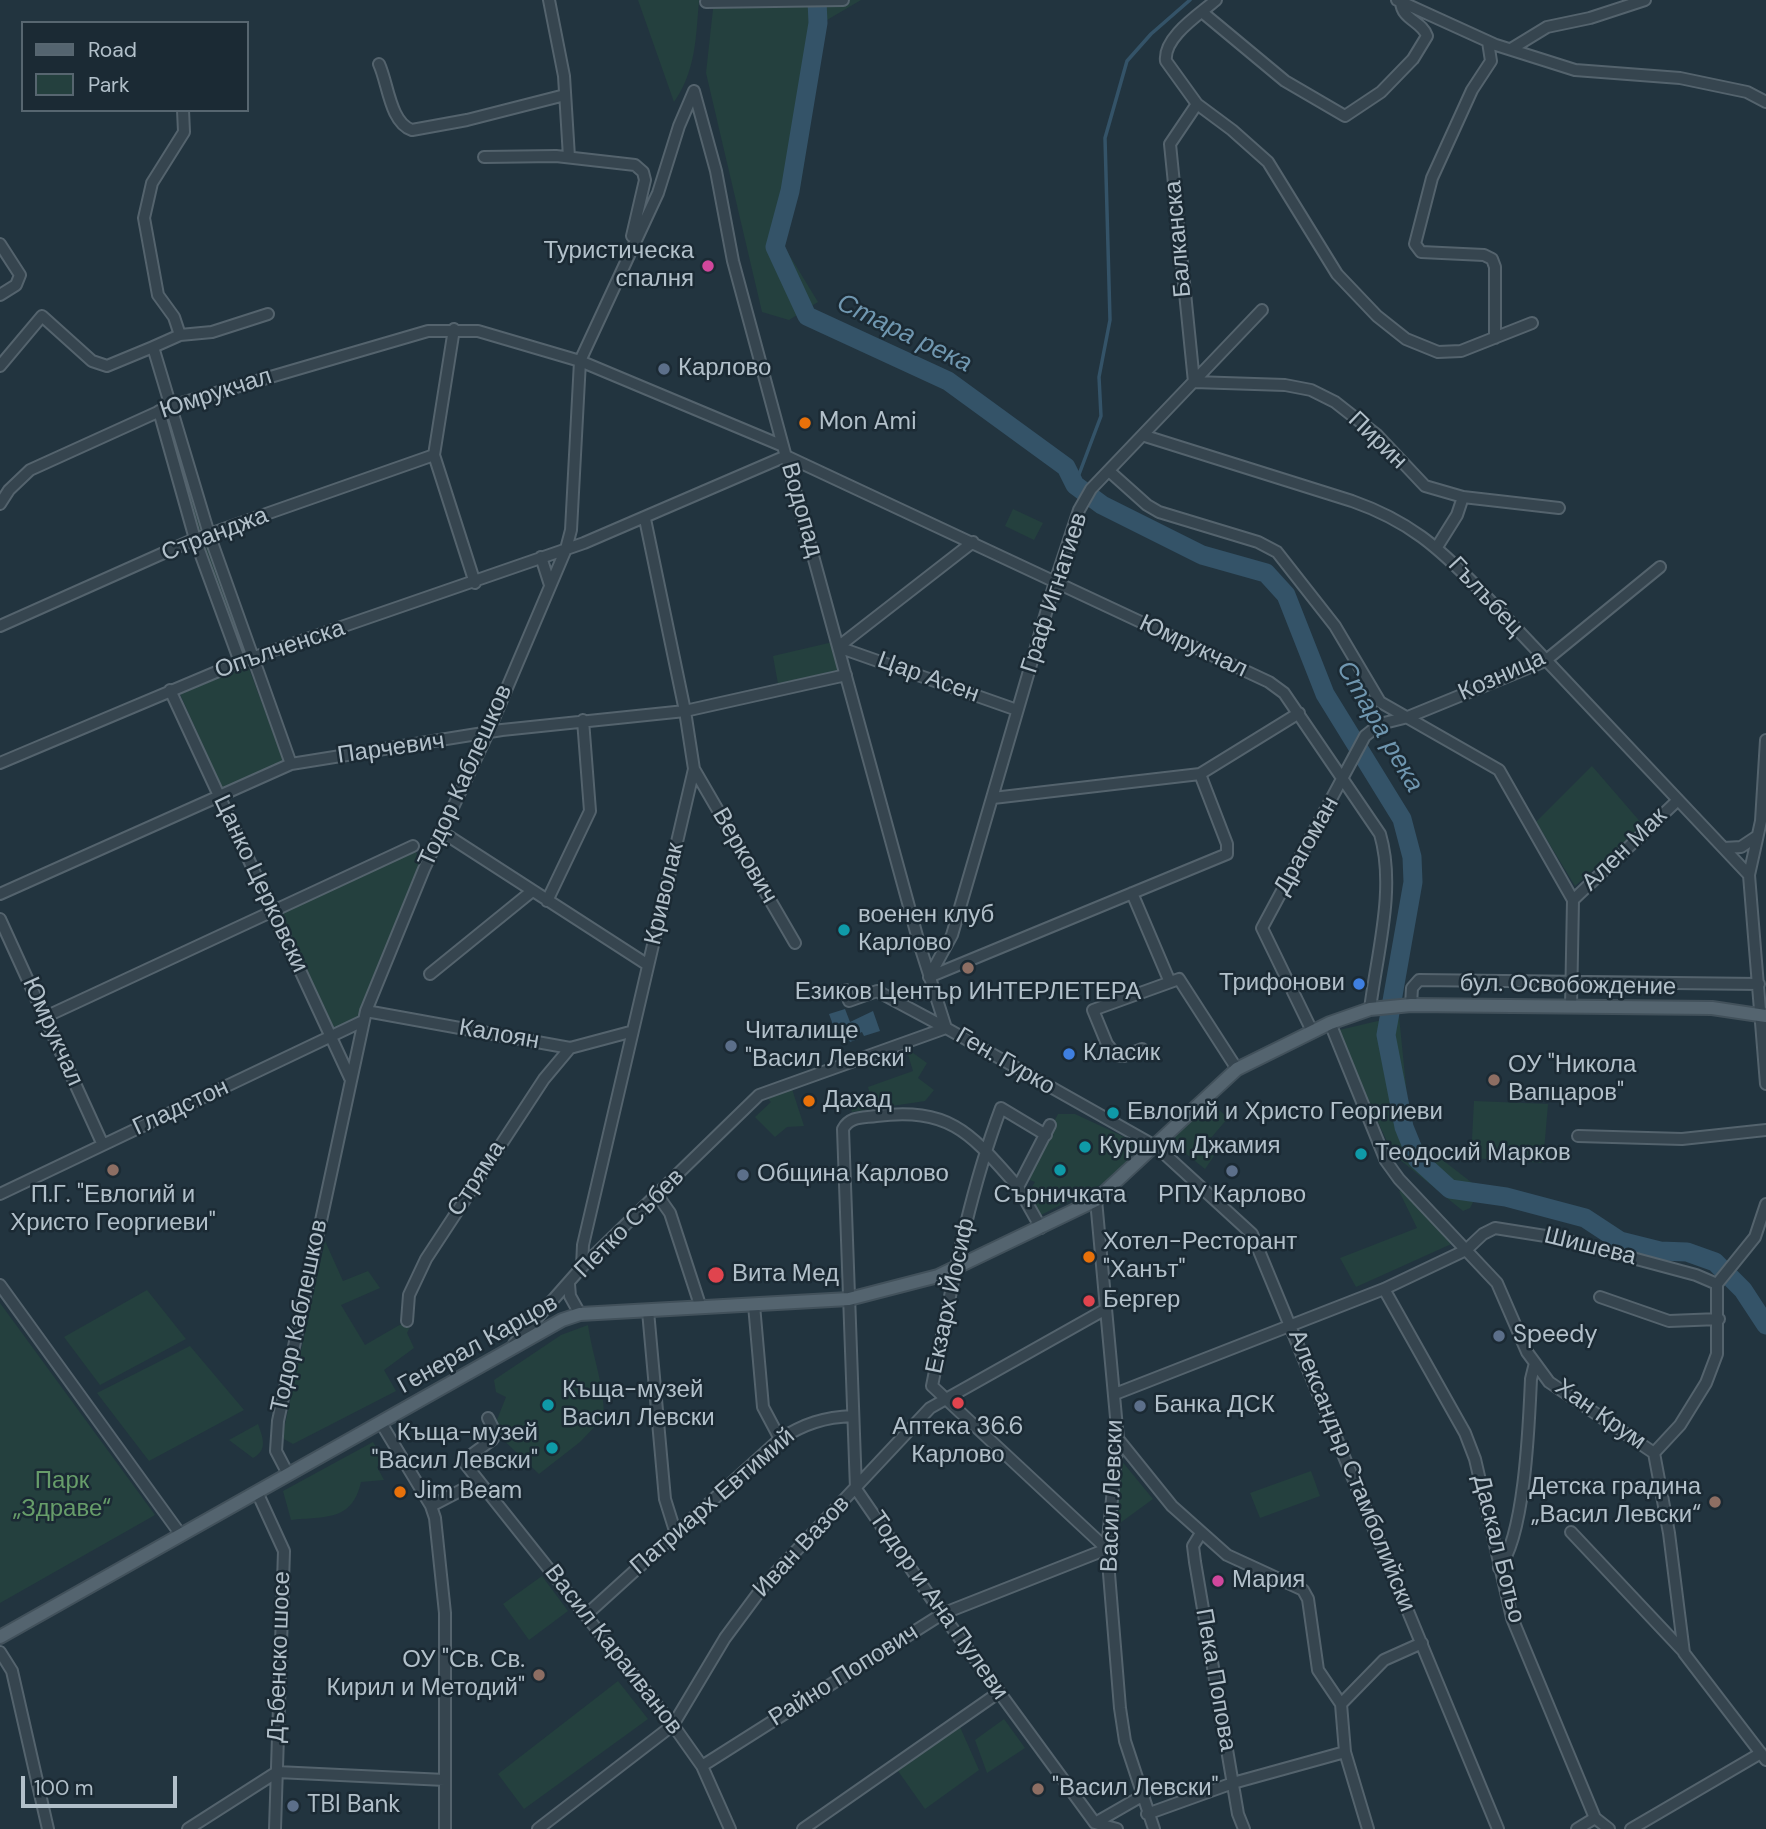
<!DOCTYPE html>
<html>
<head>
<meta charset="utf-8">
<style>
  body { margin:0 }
  #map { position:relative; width:1766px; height:1829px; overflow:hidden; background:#22343f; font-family:"DM Sans",sans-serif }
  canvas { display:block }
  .legend { position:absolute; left:21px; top:21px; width:228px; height:91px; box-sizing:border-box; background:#1b2a34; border:2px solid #576670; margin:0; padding:9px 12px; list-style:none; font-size:21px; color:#b2c0ca }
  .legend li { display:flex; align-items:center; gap:14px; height:35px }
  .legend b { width:35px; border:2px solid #576670 }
  .scale { position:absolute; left:21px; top:1776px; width:156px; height:32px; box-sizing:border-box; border:4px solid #b2c0ca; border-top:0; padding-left:9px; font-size:21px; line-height:24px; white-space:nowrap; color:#b2c0ca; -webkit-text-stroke:5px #1b2a34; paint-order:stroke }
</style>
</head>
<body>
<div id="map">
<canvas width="1766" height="1829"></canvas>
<ul class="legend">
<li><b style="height:9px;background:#54646f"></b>Road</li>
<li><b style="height:19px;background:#24403e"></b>Park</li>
</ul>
<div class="scale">100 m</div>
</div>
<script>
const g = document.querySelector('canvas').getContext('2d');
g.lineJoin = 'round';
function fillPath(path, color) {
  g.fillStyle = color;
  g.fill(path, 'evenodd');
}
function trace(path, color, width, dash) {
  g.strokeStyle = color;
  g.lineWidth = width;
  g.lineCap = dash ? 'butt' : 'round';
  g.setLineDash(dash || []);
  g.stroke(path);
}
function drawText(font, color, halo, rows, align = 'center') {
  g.font = font + ' "DM Sans",sans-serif';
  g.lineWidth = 5;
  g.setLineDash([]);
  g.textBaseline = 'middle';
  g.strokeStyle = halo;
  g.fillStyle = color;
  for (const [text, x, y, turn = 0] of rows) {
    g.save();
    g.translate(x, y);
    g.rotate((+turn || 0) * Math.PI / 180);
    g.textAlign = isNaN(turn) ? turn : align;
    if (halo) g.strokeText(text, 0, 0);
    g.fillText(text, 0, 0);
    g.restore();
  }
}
const green = new Path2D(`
  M638 0H699C696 36 696 71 674 102Z
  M714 0H861L827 20 800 188 782 243 818 302 789 320 762 312 706 73Z
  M171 406 254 657 240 662 159 411Z
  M1013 509 1043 523 1034 540 1005 526Z
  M833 642 842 669 778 684 773 656Z
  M248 666 284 762 222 788 180 694Z
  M1592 766 1643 825 1575 886 1536 822Z
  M413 846 424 869 363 1021 330 1037 272 912Z
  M1399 1016 1410 1126 1418 1141 1480 1189 1470 1208 1463 1211 1393 1154 1335 1031Z
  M906 1048 927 1063 918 1078 934 1090 925 1101 852 1112 850 1105 871 1098 868 1087 913 1071Z
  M791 1086 804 1126 787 1127 775 1137 755 1117 771 1102 768 1099Z
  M1209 1101 1228 1118 1204 1146 1214 1156 1205 1169 1170 1141Z
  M1474 1101 1548 1104 1543 1163 1471 1158Z
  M1058 1114H1075L1146 1147 1106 1182 1039 1216 1026 1196 1035 1182 1025 1178Z
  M1408 1188 1458 1241 1356 1287 1340 1258 1417 1228 1399 1191Z
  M325 1241 343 1281 368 1271 380 1288 341 1305 365 1345 415 1316 407 1333 414 1348 384 1370 396 1391 293 1444 282 1438Z
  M147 1290 186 1339 100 1385 64 1337Z
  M0 1303 155 1515 0 1603Z
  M588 1325C593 1359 604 1383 604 1417L580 1442 539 1474 493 1430 506 1397 496 1392 494 1380 561 1335Z
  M190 1346 244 1410 149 1461 97 1393Z
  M258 1424C263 1438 268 1450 253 1458L229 1440Z
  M373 1442 385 1461 377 1467 384 1480 361 1482C352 1522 325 1516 291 1520L283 1491Z
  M1116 1454 1153 1499 1109 1531Z
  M1311 1471 1320 1496 1260 1518 1250 1493Z
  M542 1576 568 1611 529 1640 503 1604Z
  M618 1681 648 1719 524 1809 498 1774Z
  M1004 1719 1025 1748 987 1773 975 1740Z
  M960 1727 979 1770 925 1809 898 1771Z`);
const water = new Path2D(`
  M845 1009 850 1022 873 1011 880 1031 864 1036 862 1032 857 1034 858 1039 850 1042 845 1030 836 1033 829 1014Z`);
const stream = new Path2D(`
  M1075 485 1101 416 1099 377 1110 320 1105 138 1127 61 1151 34 1190 0`);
const river = new Path2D(`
  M817 0 818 23 790 191 775 247 807 316 948 381 1066 467 1075 485 1102 505 1202 555 1266 573 1286 595 1325 694 1402 819 1412 857 1413 882 1386 1035 1404 1127 1417 1159 1450 1189 1506 1197 1585 1218 1620 1241 1660 1251 1687 1252 1715 1262 1743 1290 1766 1325`);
const minor = new Path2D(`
  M549 0 564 76 569 157
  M1216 0C1200 14 1163 37 1166 61L1197 104 1232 130 1268 162 1337 274 1377 316 1406 339 1438 352 1461 351 1532 323
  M1397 0 1496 45 1575 70 1680 78 1747 92 1766 102
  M706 2 843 0
  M1202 12 1285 81 1345 116 1381 92 1413 59 1427 36C1422 21 1402 20 1401 2
  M1488 42 1491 61 1472 90 1432 178 1415 244 1421 252 1484 255 1492 259 1495 267V338
  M1511 49 1547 27 1590 18 1645 0
  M379 64C388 83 390 123 412 130L467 120 565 95
  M694 91 716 171 733 261 783 446 919 943 946 1028 1157 1147 1252 1234 1498 1829
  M1197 104 1170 144 1194 382 1285 385 1311 390 1335 402 1377 435 1425 486 1463 497 1559 508
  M484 157 556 156 635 165 643 172 645 180 632 236
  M0 244 20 275 16 285 0 295
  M1262 310 1091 489 1079 510 1055 582 952 935 929 977 1227 854V844L1200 774 1299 713
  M454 329 434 455 475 583
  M180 335 174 317 158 295 144 218 152 183 184 132 183 110
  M153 347 180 335 212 332 268 314
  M0 366 42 316 92 361 107 366 153 347 209 534 291 764
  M159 411 195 539 240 662
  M1145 436 1352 501C1409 521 1438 547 1479 589L1749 875
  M786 456 1269 682 1284 693 1380 834C1396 888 1377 953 1370 1009
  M1109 471 1147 505 1159 512 1258 542 1277 552 1335 626 1380 702 1499 770 1573 900 1571 1007
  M0 504 9 490 30 470 171 406 428 331H478L580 361 783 446
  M1437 547 1457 515 1463 497
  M541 557 550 585
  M0 626 195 539 434 455
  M838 647 1017 710
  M838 647 973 542
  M170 690 350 1078
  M1766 740 1761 821 1749 875 1766 1084
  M0 763 240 662 584 543 786 456
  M694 769 795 943
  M993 798 1200 774
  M442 832 648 965
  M1724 848 1741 847 1756 837
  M1132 893 1169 980
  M0 894 291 764 502 730 685 711 846 675
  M1573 900 1678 800
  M547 901 590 811 583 720
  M0 919 103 1145
  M430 974 531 892
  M1411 1005 1412 988 1419 980 1759 984
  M366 1011 570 1048 630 1032
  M45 1017 413 846
  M1330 1023 1386 1161 1399 1179 1497 1283 1527 1352 1549 1382 1654 1453 1669 1533 1684 1653 1766 1760
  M1312 1031 1262 928 1365 736 1380 724 1408 717 1545 661 1660 567
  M1142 1049 1124 1056 1116 1055 1107 1044 1093 1010 1179 979 1237 1069
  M1578 1136 1682 1139 1766 1130
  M1018 1187C971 1134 952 1107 876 1116 863 1118 850 1116 843 1129L856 1489 942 1614 1095 1823 1117 1829
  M0 1194 363 1021
  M658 1196 670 1213 701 1308
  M1096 1200 1118 1439 1107 1549 1120 1708 1125 1741 1154 1829
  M1041 1228 1018 1187 1050 1125
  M582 1267 583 1245 694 769 685 711 645 519
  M569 1284 570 1296 580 1314
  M0 1285 181 1535
  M1384 1289 1465 1433 1475 1459 1512 1618 1595 1818
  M1600 1297 1669 1321 1719 1319
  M754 1305 763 1407 780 1439
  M648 1311 665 1499 675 1531
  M407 1321 409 1295 426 1259 544 1079 570 1048
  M514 1344 582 1267 759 1095 946 1028 877 991 849 1001 846 990
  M1115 1394 1384 1289 1466 1250 1483 1234 1495 1228 1558 1238 1696 1275 1717 1284
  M488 1418 494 1430 493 1439 463 1461 673 1725 702 1766 730 1829
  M381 1423 431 1506 435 1518 445 1613V1829
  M1118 1439 1172 1506 1227 1555 1303 1590 1308 1599 1318 1670 1341 1704 1345 1752 1368 1829
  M1654 1453 1680 1425 1706 1383 1717 1354V1284L1755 1237 1766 1204
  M288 1474 276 1451 278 1421 366 1011 424 869 487 735 566 549 571 530 580 361 658 193 679 126 694 91
  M257 1492 284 1551 275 1829
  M431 1506 479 1481
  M1571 1532 1684 1652
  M1201 1533 1193 1546 1195 1562 1238 1814 1244 1829
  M1499 1568C1525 1536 1529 1423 1531 1379L1535 1363
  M586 1615 780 1439C804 1424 824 1417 853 1416
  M0 1652 12 1671 48 1829
  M1341 1704 1384 1660 1422 1643
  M702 1766 942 1614 1107 1549 932 1386C951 1292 967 1198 1001 1108L1046 1135
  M1147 1814 1233 1783 1345 1752
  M1095 1823 1142 1796
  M188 1829 277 1772 445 1780
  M538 1829 673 1725 725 1638 765 1584 930 1408 1106 1309
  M803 1829 998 1693
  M1577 1829 1595 1818 1609 1829
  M1631 1829 1761 1753`);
const major = new Path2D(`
  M0 1637 562 1320 580 1314 849 1299 938 1276 1096 1200 1237 1069 1330 1023 1370 1009 1411 1005 1712 1008 1766 1016`);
const markers = [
  [708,266,7,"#d1479c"],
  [664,369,7,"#5c6f8a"],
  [805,423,7,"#e8710a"],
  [844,930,7,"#0f9aa8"],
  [968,968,7,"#8d6e63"],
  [1359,984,7,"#3f7fe0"],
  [731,1046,7,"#5c6f8a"],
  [1069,1054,7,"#3f7fe0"],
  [1494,1080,7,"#8d6e63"],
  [809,1101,7,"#e8710a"],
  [1113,1113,7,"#0f9aa8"],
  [1085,1147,7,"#0f9aa8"],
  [1361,1154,7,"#0f9aa8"],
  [113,1170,7,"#8d6e63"],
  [1060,1170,7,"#0f9aa8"],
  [1232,1171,7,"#5c6f8a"],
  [743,1175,7,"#5c6f8a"],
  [1089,1257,7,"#e8710a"],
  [716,1275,9,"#e0444e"],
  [1089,1301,7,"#e0444e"],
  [1499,1336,7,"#5c6f8a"],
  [958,1403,7,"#e0444e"],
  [548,1405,7,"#0f9aa8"],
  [1140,1406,7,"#5c6f8a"],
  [552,1448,7,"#0f9aa8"],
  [400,1492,7,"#e8710a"],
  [1715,1502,7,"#8d6e63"],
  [1218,1581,7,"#d1479c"],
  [539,1675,7,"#8d6e63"],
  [1038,1789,7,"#8d6e63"],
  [293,1806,7,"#5c6f8a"]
];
const streetNames = [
  ["Балканска",1179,239,-95],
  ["Юмрукчал",216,394,-18],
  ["Пирин",1377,441,44],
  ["Водопад",801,510,74],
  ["Странджа",215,535,-21],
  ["Граф Игнатиев",1055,593,-72],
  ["Гълъбец",1485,597,47],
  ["Юмрукчал",1193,647,25],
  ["Опълченска",280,650,-19],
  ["Козница",1502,676,-24],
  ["Цар Асен",928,678,20],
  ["Парчевич",391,749,-8],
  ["Тодор Каблешков",466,776,-66],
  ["Драгоман",1307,846,-61],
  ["Ален Мак",1625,850,-44],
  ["Веркович",744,856,60],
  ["Цанко Церковски",260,884,65],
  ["Криволак",665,894,-77],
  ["бул. Освобождение",1568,986,1],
  ["Юмрукчал",52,1032,66],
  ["Калоян",499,1035,10],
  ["Ген. Гурко",1005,1062,30],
  ["Гладстон",181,1108,-25],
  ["Стряма",477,1179,-57],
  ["Петко Събев",630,1224,-45],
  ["Шишева",1590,1247,14],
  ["Екзарх Йосиф",951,1296,-78],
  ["Тодор Каблешков",300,1316,-78],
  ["Генерал Карцов",478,1345,-29],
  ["Хан Крум",1600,1415,35],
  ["Александър Стамболийски",1351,1471,68],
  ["Васил Левски",1113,1496,-88],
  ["Патриарх Евтимий",713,1502,-41],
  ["Иван Вазов",802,1547,-47],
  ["Даскал Ботьо",1498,1549,76],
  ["Тодор и Ана Пулеви",938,1606,55],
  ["Васил Караиванов",613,1650,52],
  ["Дъбенско шосе",280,1657,-88],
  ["Райно Попович",844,1676,-32],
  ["Пека Попова",1215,1680,80]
];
const poiNames = [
  ["Туристическа",694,252,"right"],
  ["спалня",694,280,"right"],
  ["Карлово",678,369],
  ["Mon Ami",819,423],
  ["военен клуб",858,916],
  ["Карлово",858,944],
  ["Трифонови",1345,984,"right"],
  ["Езиков Център ИНТЕРЛЕТЕРА",968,993,"center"],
  ["Читалище",745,1032],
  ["\"Васил Левски\"",745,1060],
  ["Класик",1083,1054],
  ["ОУ \"Никола",1508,1066],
  ["Вапцаров\"",1508,1094],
  ["Дахад",823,1101],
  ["Евлогий и Христо Георгиеви",1127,1113],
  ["Куршум Джамия",1099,1147],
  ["Теодосий Марков",1375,1154],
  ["Община Карлово",757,1175],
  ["П.Г. \"Евлогий и",113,1196,"center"],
  ["Христо Георгиеви\"",113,1224,"center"],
  ["Сърничката",1060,1196,"center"],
  ["РПУ Карлово",1232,1196,"center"],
  ["Хотел-Ресторант",1103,1243],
  ["\"Ханът\"",1103,1271],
  ["Вита Мед",732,1275],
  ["Бергер",1103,1301],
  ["Speedy",1513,1336],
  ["Къща-музей",562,1391],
  ["Васил Левски",562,1419],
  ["Банка ДСК",1154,1406],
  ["Аптека 36.6",958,1428,"center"],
  ["Карлово",958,1456,"center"],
  ["Къща-музей",538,1434,"right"],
  ["\"Васил Левски\"",538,1462,"right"],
  ["Детска градина",1701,1488,"right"],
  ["„Васил Левски“",1701,1516,"right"],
  ["Jim Beam",414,1492],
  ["Мария",1232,1581],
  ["ОУ \"Св. Св.",525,1661,"right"],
  ["Кирил и Методий\"",525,1689,"right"],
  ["\"Васил Левски\"",1052,1789],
  ["TBI Bank",307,1806]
];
const parkNames = [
  ["Парк",62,1482],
  ["„Здраве“",62,1510]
];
const waterNames = [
  ["Стара река",904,334,26],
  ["Стара река",1379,727,60]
];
fillPath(green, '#24403e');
fillPath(water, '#345368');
trace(stream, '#345368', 3.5);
trace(river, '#345368', 19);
trace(minor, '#54636d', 14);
trace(major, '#42515b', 16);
trace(minor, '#36454f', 10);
trace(major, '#54646f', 12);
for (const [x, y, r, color] of markers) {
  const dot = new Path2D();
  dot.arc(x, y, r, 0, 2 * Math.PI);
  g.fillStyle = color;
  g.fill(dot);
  trace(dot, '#1b2a34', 2.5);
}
drawText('24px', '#b2c0ca', '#1b2a34', streetNames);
drawText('24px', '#b2c0ca', '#1b2a34', poiNames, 'left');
drawText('24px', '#679d6a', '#1b2a34', parkNames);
drawText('italic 26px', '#7097b0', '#1b2a34', waterNames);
</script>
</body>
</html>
